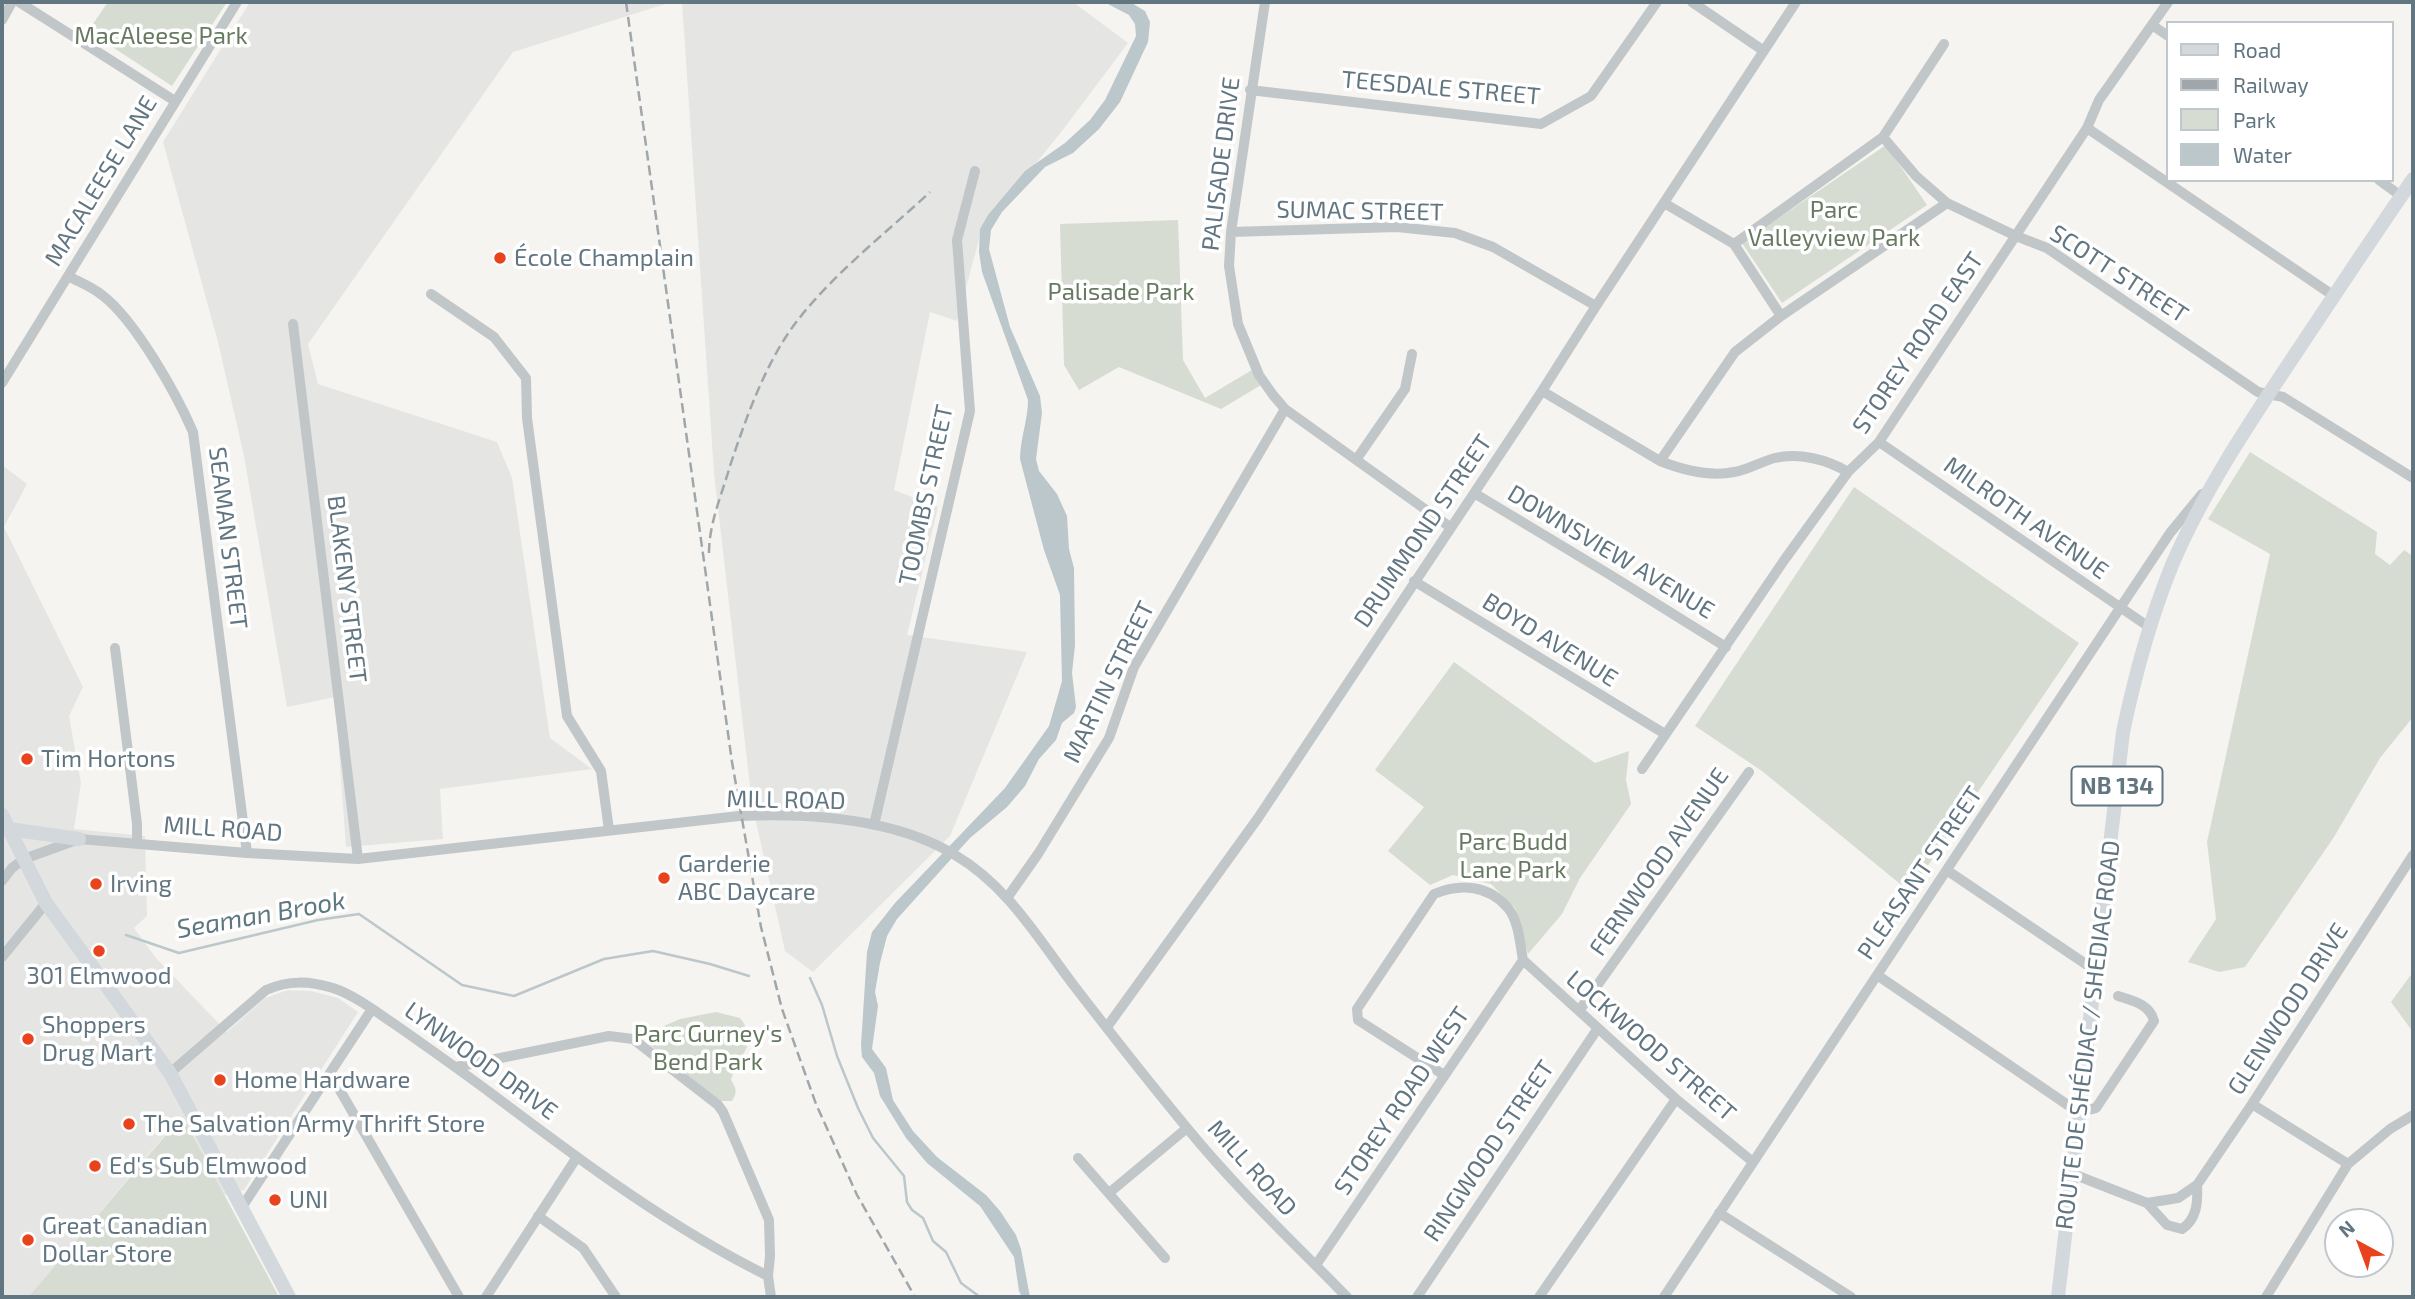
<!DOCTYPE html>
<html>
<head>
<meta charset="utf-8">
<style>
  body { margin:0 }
  #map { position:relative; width:2415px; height:1299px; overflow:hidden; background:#f5f4f0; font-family:"Exo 2",sans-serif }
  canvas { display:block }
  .frame { position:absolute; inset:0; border:4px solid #627682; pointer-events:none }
  .legend { position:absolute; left:2166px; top:21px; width:228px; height:161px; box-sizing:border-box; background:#fff; border:2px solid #c0c8cd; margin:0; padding:9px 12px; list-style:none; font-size:21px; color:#627682 }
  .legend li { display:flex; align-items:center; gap:14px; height:35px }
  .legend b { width:35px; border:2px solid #c0c8cd }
  .north { position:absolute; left:2324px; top:1208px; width:70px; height:70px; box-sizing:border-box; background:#fff; border:2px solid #c0c8cd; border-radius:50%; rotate:319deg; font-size:19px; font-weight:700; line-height:28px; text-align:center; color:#627682 }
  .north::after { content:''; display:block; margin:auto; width:24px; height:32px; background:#e8431d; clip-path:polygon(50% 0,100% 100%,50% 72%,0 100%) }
</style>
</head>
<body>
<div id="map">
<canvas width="2415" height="1299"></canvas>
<div class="frame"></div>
<ul class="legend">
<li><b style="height:9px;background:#d2d8dc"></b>Road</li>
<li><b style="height:9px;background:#9fa7ac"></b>Railway</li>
<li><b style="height:19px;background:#d6dcd1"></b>Park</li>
<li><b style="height:19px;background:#bbc7cb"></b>Water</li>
</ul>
<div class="north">N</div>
</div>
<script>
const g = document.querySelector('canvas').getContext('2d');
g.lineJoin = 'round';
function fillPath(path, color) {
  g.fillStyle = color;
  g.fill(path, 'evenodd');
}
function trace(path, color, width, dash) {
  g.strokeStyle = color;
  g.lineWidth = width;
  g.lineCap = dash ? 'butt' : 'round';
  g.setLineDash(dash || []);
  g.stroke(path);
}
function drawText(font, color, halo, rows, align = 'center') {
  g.font = font + ' "Exo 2",sans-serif';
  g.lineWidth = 7;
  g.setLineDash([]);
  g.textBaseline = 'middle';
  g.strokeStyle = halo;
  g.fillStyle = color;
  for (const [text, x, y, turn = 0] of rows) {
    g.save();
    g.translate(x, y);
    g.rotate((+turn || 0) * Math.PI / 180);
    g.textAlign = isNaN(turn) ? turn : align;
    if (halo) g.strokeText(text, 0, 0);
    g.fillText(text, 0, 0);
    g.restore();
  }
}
const built = new Path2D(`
  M250 2H672L513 52 308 344 318 384 497 442 512 478 550 738 592 769 440 789 443 839 346 847 335 697 287 707 244 456 218 342 163 142Z
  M682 2H1073L1128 43 1065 127 981 232 957 321 930 312 894 490 938 507 907 635 1027 652 950 836 813 972 785 951 752 804 714 473Z
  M2 465 27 484 4 527 83 687 69 716 81 783 74 829 145 836 147 916 134 928 156 958 227 1032 265 998 288 990 311 991 338 998 358 1012 244 1190 224 1195 181 1116 30 1295 32 1297H2Z`);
const green = new Path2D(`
  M108 2H227L172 86 88 31Z
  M1886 145 1927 205 1782 303 1742 243Z
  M1178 220 1183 360 1205 398 1252 370 1261 385 1221 409 1119 367 1079 390 1064 365 1060 224Z
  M2250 452 2377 532 2375 554 2390 565 2404 550 2413 556V717L2380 758 2334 837 2245 967 2219 972 2188 962 2216 919 2207 842 2270 554 2208 519Z
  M1854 487 2079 643 1910 892 1762 771 1695 726Z
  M1454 662 1595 763 1629 751 1626 780 1631 804 1580 878 1562 914 1528 954 1515 908 1491 884 1453 875 1430 885 1388 851 1424 807 1375 770Z
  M2413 972V1032L2391 1002Z
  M716 1012 740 1018C761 1045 738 1053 731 1080 737 1089 737 1093 732 1101H720L651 1046 648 1033 680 1019Z
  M182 1116 279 1297H32L30 1295Z`);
const water = new Path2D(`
  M1104 2H1130L1145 11 1150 22 1148 42 1120 102 1099 129 1073 153 1045 167 1002 212 991 230 989 249 1010 327 1040 396 1042 413 1036 459 1039 471 1057 494 1067 516 1069 549 1074 568 1075 645 1072 673 1076 707 1074 713 1062 723 1056 740 1039 759 1025 786 1007 807 970 838 897 919 887 936 880 963 875 992 878 1006 872 1049 886 1068 893 1100 913 1131 937 1157 986 1195 1000 1211 1016 1235 1021 1249 1030 1297H1022L1019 1291 1014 1257 980 1206 927 1163 906 1138 880 1096 874 1073 862 1057 861 1045 867 952 872 932 895 903 1005 788 1049 726 1062 681 1060 595 1044 550 1020 459C1020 439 1028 420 1028 400L982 272 979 252 980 229 988 215 1025 171 1065 143 1090 120 1105 100 1136 36 1135 24 1129 15Z`);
const stream = new Path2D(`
  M126 935 179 953 318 920 359 914 462 985 514 996 604 959 653 951 710 964 749 976
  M810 978 822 1005 837 1056 858 1108 873 1138 904 1176 907 1202 912 1210 923 1218 933 1241 946 1252 961 1283 980 1297`);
const minor = new Path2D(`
  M19 2 175 101
  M1265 2 1231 232 1229 266 1238 324 1259 375 1273 395 1285 409 1450 527
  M1692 2 1764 51
  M2 20 12 2
  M2152 25 2168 36
  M1250 90 1541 124 1591 96 1657 2
  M2087 128 2334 296
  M1883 137 1916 176 1947 203 2016 236 2047 248 2258 392 2283 397 2413 478
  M2379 180 2401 196
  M1664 203 1734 244 1781 316
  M1231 232 1397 227 1455 233 1493 247 1596 306
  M1734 244 1883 137 1944 44
  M68 276C79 282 92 287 102 295 135 320 176 393 193 432L247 853
  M431 294 494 337 526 378 527 418 567 716 601 771 609 830
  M293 324 358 859
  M2 383 237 2
  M1542 391 1660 461C1683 470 1710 477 1734 472 1748 470 1762 461 1775 458 1799 452 1828 460 1848 472
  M1879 442 2149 627
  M1356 460 1405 389 1412 354
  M1660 461 1735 352 1781 316 1947 203
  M1474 493 1612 576 1726 647
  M1414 581 1665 734
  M115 648 137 824V844
  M1642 769 1785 559 1848 472 1879 442 2087 128 2099 100 2168 2
  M874 825 970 411 957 240 975 171
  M1948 871 2096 971
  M2 881 12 868 24 859 79 839 247 853 358 859 739 816C809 813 894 818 955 855 1008 886 1039 940 1075 987 1112 1035 1149 1082 1187 1128 1236 1188 1293 1242 1347 1297
  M1007 898 1038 854 1109 738 1134 667 1285 409
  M2 957 46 903
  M1523 960 1676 1099 1753 1162
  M1877 975 2078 1112 2096 1108 2154 1021C2150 1004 2133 1001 2118 996
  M1579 1011 1749 772
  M1107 1027 1258 818 1542 391 1596 306 1796 2
  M456 1067 609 1036 633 1039 718 1105 723 1112 769 1220 770 1256 768 1276 771 1297
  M170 1073 266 990C289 980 309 981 333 988 354 995 375 1011 393 1023 423 1044 454 1066 484 1088 573 1155 668 1227 768 1276
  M330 1073 459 1297
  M1444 1075 1358 1020 1357 1009 1434 894C1460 883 1489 885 1508 908 1519 922 1520 944 1523 960
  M2252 1104 2348 1164
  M1078 1158 1165 1258
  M2073 1174 2147 1203 2178 1198 2197 1185 2252 1104 2413 855
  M1109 1193 1187 1128
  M2147 1203 2167 1225 2182 1229C2197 1219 2198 1202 2197 1185
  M242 1207 372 1009
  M1719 1213 1851 1297
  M538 1216 583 1248 616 1297
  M1316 1265 1523 960
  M486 1297 577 1157
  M1417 1297 1598 1028
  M1539 1297 1676 1099
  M1664 1297 2120 608 2170 533 2202 494
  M2266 1297 2348 1164 2390 1129 2413 1115`);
const major = new Path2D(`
  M2 815 46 903 170 1073 289 1297
  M9 829 79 839
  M2058 1297 2123 732C2135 675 2150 619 2172 565 2205 488 2252 419 2298 350 2336 293 2374 235 2413 179`);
const rail = new Path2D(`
  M626 2 732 762 761 927 782 1009 816 1104 857 1195 915 1297
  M709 553C709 523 722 494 730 466 744 424 759 381 782 343 815 288 883 236 930 192`);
const markers = [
  [500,258,7,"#e8431d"],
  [27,759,7,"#e8431d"],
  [664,878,7,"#e8431d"],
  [96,884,7,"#e8431d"],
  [99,951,7,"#e8431d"],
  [28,1039,7,"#e8431d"],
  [220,1080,7,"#e8431d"],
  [129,1124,7,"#e8431d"],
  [95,1166,7,"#e8431d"],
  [275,1200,7,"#e8431d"],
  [28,1240,7,"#e8431d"]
];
const shields = [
  [2117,786,91]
];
const shieldNames = [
  ["NB 134",2117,786]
];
const parkNames = [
  ["MacAleese Park",161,36],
  ["Parc",1834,210],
  ["Valleyview Park",1834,238],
  ["Palisade Park",1121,292],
  ["Parc Budd",1513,842],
  ["Lane Park",1513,870],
  ["Parc Gurney's",708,1034],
  ["Bend Park",708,1062]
];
const streetNames = [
  ["TEESDALE STREET",1441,88,5],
  ["PALISADE DRIVE",1221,164,-83],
  ["MACALEESE LANE",101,181,-59],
  ["SUMAC STREET",1360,211,1],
  ["SCOTT STREET",2119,274,33],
  ["STOREY ROAD EAST",1918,343,-56],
  ["TOOMBS STREET",926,495,-78],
  ["MILROTH AVENUE",2026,518,35],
  ["DRUMMOND STREET",1423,531,-56],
  ["SEAMAN STREET",228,538,83],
  ["DOWNSVIEW AVENUE",1611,552,31],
  ["BLAKENY STREET",347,589,83],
  ["BOYD AVENUE",1550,640,32],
  ["MARTIN STREET",1109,682,-64],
  ["MILL ROAD",786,800,1],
  ["MILL ROAD",223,829,4],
  ["FERNWOOD AVENUE",1659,862,-55],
  ["PLEASANT STREET",1920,873,-56],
  ["GLENWOOD DRIVE",2288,1009,-57],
  ["ROUTE DE SHÉDIAC / SHEDIAC ROAD",2088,1035,-83],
  ["LOCKWOOD STREET",1651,1046,41],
  ["LYNWOOD DRIVE",481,1061,36],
  ["STOREY ROAD WEST",1402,1101,-56],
  ["RINGWOOD STREET",1489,1151,-56],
  ["MILL ROAD",1252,1168,48]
];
const poiNames = [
  ["École Champlain",514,258],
  ["Tim Hortons",41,759],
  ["Garderie",678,864],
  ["ABC Daycare",678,892],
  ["Irving",110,884],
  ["301 Elmwood",99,976,"center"],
  ["Shoppers",42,1025],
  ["Drug Mart",42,1053],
  ["Home Hardware",234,1080],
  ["The Salvation Army Thrift Store",143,1124],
  ["Ed's Sub Elmwood",109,1166],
  ["UNI",289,1200],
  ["Great Canadian",42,1226],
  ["Dollar Store",42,1254]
];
const waterNames = [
  ["Seaman Brook",261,915,-10]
];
fillPath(built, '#e5e6e4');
fillPath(green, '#d6dcd1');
fillPath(water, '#bbc7cb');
trace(stream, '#bbc7cb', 2.5);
trace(minor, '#c1c6c8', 10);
trace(major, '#d2d8dc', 14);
trace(rail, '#9fa7ac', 2.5, [10, 5]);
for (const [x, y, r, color] of markers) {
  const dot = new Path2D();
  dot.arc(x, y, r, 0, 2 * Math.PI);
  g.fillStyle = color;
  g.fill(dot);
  trace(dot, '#fff', 2.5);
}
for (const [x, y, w] of shields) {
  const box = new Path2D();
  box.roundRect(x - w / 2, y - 19.5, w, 39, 5);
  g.fillStyle = '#fff';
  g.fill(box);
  trace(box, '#627682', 2);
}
drawText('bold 23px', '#627682', null, shieldNames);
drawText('24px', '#677961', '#fff', parkNames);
drawText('24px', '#627682', '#fff', streetNames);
drawText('24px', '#627682', '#fff', poiNames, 'left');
drawText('italic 26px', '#5e7880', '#fff', waterNames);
</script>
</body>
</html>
